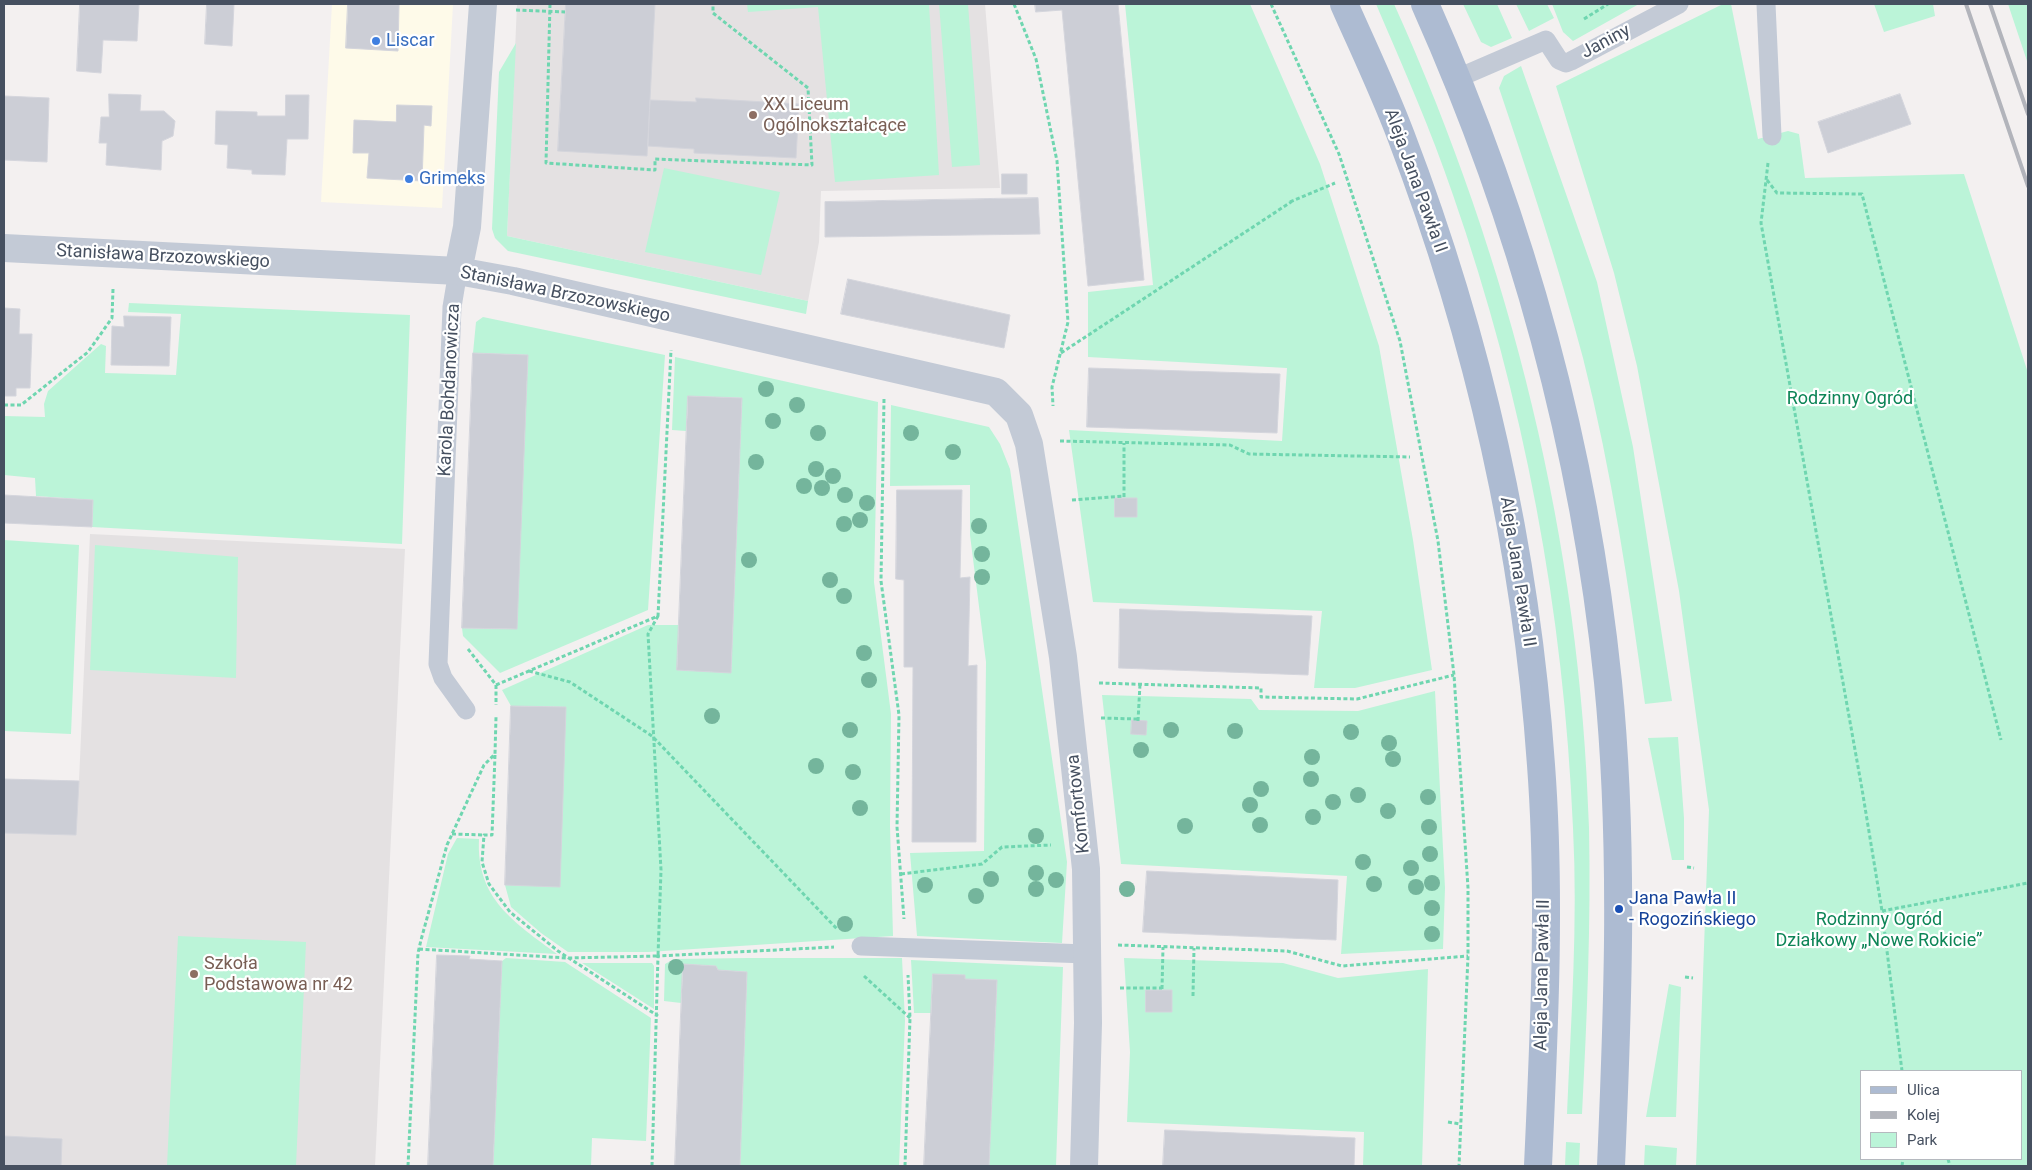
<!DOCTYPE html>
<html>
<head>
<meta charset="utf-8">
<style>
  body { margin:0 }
  #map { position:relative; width:2032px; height:1170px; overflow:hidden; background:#f3f0f0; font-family:Roboto,sans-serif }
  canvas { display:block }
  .frame { position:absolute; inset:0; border:5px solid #465060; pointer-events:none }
  .legend { position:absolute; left:1860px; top:1070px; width:162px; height:90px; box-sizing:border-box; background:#fff; border:1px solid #b5b9bf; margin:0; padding:6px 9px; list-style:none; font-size:15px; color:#465060 }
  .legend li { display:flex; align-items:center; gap:10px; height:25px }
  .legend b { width:25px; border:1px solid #b5b9bf }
</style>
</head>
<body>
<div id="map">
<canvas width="2032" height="1170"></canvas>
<div class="frame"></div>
<ul class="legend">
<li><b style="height:6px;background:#adbbd2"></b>Ulica</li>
<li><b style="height:6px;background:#b2b4bb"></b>Kolej</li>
<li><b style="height:14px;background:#bbf4d8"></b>Park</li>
</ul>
</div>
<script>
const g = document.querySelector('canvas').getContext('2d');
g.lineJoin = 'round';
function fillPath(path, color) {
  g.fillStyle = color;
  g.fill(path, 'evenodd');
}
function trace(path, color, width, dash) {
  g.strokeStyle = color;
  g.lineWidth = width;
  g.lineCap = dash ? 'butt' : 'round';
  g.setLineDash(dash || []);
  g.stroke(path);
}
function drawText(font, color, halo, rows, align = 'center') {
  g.font = font + ' Roboto,sans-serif';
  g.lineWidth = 4.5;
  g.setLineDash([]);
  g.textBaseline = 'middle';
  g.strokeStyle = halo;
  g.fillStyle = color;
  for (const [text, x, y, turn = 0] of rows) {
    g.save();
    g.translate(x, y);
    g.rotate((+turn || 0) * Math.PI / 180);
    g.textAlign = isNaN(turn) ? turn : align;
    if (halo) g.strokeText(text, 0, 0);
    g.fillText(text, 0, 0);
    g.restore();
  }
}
const commercial = new Path2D(`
  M332 4H453L442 208 321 202Z`);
const education = new Path2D(`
  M517 4H985L1000 188 821 191 819 242 808 301 507 236Z
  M90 534 405 549 375 1166H4V779L79 781Z`);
const green = new Path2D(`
  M747 4H929L939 175 835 182 818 7 748 12Z
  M939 4H968L980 165 952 167Z
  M1125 4H1250L1320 164 1379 346 1413 540 1432 670 1355 688H1314L1322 611 1093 602 1069 430 1282 441 1287 368 1088 357V292L1153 285Z
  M1376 4H1394C1511 263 1581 544 1589 828 1591 924 1587 1018 1582 1114H1567C1571 1019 1578 924 1573 828 1564 612 1524 399 1453 195 1431 130 1403 67 1376 4Z
  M1463 4H1497L1512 38 1491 47 1481 42Z
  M1516 4H1547L1554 18 1529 31Z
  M1552 4H1639L1573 41 1563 32Z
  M1723 4H1731L1758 139 1788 131 1799 134 1805 178 1964 174 2028 373V1166H1696L1709 810 1679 591 1637 366 1614 273 1556 86ZM1861 1071H2021V1159H1861Z
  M1874 4H1933L1935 16 1884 32Z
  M2008 4H2028V64Z
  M516 43 507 236 808 301 806 314 508 251 495 238 492 229 499 72Z
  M1521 66 1597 282 1633 447 1672 701 1645 704C1629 588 1612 472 1583 358 1559 267 1529 177 1499 88L1504 76Z
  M664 168 780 192 761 275 645 252Z
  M129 303 410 315 402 544 92 527 93 500 36 496 35 478 4 475V416L45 417 44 404 48 391 101 344 106 346 105 373 176 375 181 314 128 312Z
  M483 317 665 355 648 610 500 673 463 636 462 628 516 629 528 355 473 353 476 322Z
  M675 357 878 402 874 582 891 714 890 825 893 936 648 952H568L541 933 511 907 505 885 565 707 511 706 502 690 648 625H679L677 670 731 672 742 398 688 396 686 431 672 430Z
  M891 405 989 427 1000 444 1010 469 1067 862 1062 943 917 936 910 853 984 851 986 662 970 535V485L890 486Z
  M4 540 79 545 71 734 4 731Z
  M95 545 238 557 236 678 90 670Z
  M1435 691 1445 888 1443 949 1341 954 1347 876 1121 864 1102 695 1251 699 1259 710 1358 711Z
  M1678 737 1684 818V860H1672L1648 738Z
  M457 838 479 839C476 899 514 922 557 954L426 947 448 854Z
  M178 936 306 942 296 1166H167Z
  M506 958 565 962 651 1018 646 1141 592 1138 591 1166H493L502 961Z
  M747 958H902L905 1021 899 1166H740L747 972 718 970 716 966 683 964 681 1003 664 1001 665 964 674 959Z
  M1124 958 1283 963 1338 978 1428 969 1422 1166H1363L1364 1132 1127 1122 1130 1052Z
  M911 960 1063 967 1056 1166H989L997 980 965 979 964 975 933 974 931 1013H914Z
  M582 963H652L654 966V1009Z
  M1669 984 1681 987 1676 1117H1646Z
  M1566 1142 1580 1143 1579 1166H1565Z
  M1645 1145 1677 1148 1676 1166H1644Z`);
const building = new Path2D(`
  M80 4H139L137 41 103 40 101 73 77 71Z
  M207 4H234L232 46 205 44Z
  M348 4 399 5 398 51 346 48Z
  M566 4H655L647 156 558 151Z
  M1035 4H1118L1144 280 1088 286 1062 10 1036 12Z
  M109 94 141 95 140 111H164L175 121 173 136 162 141 161 170 106 165 107 143H99L101 117H109Z
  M1900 94 1911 124 1828 153 1818 122Z
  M286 95H309L308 139H287L285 175 252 174V170L227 168 228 145 215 144 216 111 257 112V116H285Z
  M4 96 49 98 47 162 4 160Z
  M696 98 799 104 796 158 694 153V149L648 146 650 100 696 102Z
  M397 105 432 106 431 126 424 125 422 181 367 178 369 153H353L354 120 396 122Z
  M1002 174H1027V194H1002Z
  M1038 198 1040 234 825 237V202Z
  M848 279 1010 315 1004 348 841 314Z
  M4 308 20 309 19 334H32L30 388H16V396H4Z
  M124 316 171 317 169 366 111 365 112 326 124 327Z
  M473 353 528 355 517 629 462 628Z
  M1089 368 1280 374 1277 433 1087 427Z
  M688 396 742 398 731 673 677 670Z
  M897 490H962L960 578 970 577 968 666 977 665 976 842H912L913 667H904V580L896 579Z
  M4 495 93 500 92 527 4 523Z
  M1115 498H1137V517H1115Z
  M1120 609 1312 616 1308 675 1119 668Z
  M511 706 566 707 560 887 505 885Z
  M1132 720 1147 721 1146 735 1131 734Z
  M4 779 79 781 76 835 4 833Z
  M1147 871 1338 880 1336 940 1143 932Z
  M437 955 470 956 469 959 502 961 493 1166H428Z
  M683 964 716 966 718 970 747 972 740 1166H675Z
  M933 974 965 975V979L997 980 989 1166H924Z
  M1146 990H1172V1012H1146Z
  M1165 1130 1355 1138 1354 1166H1163Z
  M4 1136 62 1139 61 1166H4Z`);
const path = new Path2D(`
  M550 4 546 163 655 170V159L812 165 808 88 713 13V4
  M1014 4 1036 59 1057 161 1068 322 1052 387 1053 406
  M1271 4 1339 154 1400 341 1438 541 1454 675 1468 888V956L1459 1166
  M516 10 565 12
  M1584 19 1608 4
  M1768 163 1761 223 1862 789 1882 911 1902 1071
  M1767 180 1777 193 1862 194 2001 740
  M1290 202 1335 183
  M1061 353 1291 202
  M884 399 881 581 899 715 897 827 904 919
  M4 405H21L88 352 112 318 113 289
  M1060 441 1230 445 1249 454 1410 457
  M1124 497V443
  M1072 500 1124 496
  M468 649 496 685V705
  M529 671 570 682 652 736 838 930
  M1099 683 1261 688V697L1357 699 1454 675
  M496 685 658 616 671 350
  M1101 718 1138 719
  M1138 721 1140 684
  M495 755 492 835H484L482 862 489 884 510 912 558 951 658 1016
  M452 834 484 835
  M1687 867 1694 868
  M901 874 982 864 1002 847 1051 845
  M1882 911 2028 883
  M1118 945 1287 951 1342 966 1468 956
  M419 949 567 958 658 956 661 870 648 634 658 616
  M864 976 910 1018
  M1685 977 1693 978
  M1120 988H1162
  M1162 989 1163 947
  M1193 996 1194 948
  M1448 1122 1460 1124
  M1948 1159 1950 1166
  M408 1166 418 953 421 940 447 845 484 765 495 754 496 717
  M652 1166 658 956 834 947
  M905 1166 910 1018 908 975
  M1902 1166 1903 1159`);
const service = new Path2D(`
  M1766 4 1772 136
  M1458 78 1546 40 1559 60 1566 63 1571 61 1679 4
  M458 271 452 307 438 664 443 678 466 710
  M861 946 1087 954`);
const minor = new Path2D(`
  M4 248 458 271 513 281 996 392 1019 415 1029 444 1063 657 1086 869 1088 1023 1084 1166
  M458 271 467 227 483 4`);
const primary = new Path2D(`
  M1344 4C1363 47 1384 91 1401 136 1478 337 1526 550 1541 765 1551 898 1544 1033 1538 1166
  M1425 4C1521 219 1584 448 1608 682 1624 843 1618 1005 1611 1166`);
const rail = new Path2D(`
  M1966 4 2028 186
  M1990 4 2028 114`);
const trees = [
  [766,389],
  [797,405],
  [773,421],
  [818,433],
  [911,433],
  [953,452],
  [756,462],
  [816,469],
  [833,476],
  [804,486],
  [822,488],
  [845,495],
  [867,503],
  [860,520],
  [844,524],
  [979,526],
  [982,554],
  [749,560],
  [982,577],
  [830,580],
  [844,596],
  [864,653],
  [869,680],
  [712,716],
  [850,730],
  [1171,730],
  [1235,731],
  [1351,732],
  [1389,743],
  [1141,750],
  [1312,757],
  [1393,759],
  [816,766],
  [853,772],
  [1311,779],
  [1261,789],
  [1358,795],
  [1428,797],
  [1333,802],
  [1250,805],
  [860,808],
  [1388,811],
  [1313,817],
  [1260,825],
  [1185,826],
  [1429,827],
  [1036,836],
  [1430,854],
  [1363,862],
  [1411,868],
  [1036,873],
  [991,879],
  [1056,880],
  [1432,883],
  [1374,884],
  [925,885],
  [1416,887],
  [1036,889],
  [1127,889],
  [976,896],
  [1432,908],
  [845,924],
  [1432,934],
  [676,967]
];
const markers = [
  [376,41,5,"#3f7fe0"],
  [753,115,5,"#8d6e63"],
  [409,179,5,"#3f7fe0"],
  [1619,909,5,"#1a4fb4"],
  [194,974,5,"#8d6e63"]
];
const shopNames = [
  ["Liscar",386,41],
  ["Grimeks",419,179]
];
const streetNames = [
  ["Janiny",1606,42,-28],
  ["Aleja Jana Pawła II",1415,181,70],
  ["Stanisława Brzozowskiego",163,257,3],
  ["Stanisława Brzozowskiego",565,295,12],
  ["Karola Bohdanowicza",450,390,-87],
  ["Aleja Jana Pawła II",1517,572,81],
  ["Komfortowa",1079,804,-96],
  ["Aleja Jana Pawła II",1543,975,-89]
];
const educationNames = [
  ["XX Liceum",763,105],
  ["Ogólnokształcące",763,126],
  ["Szkoła",204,964],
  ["Podstawowa nr 42",204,985]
];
const parkNames = [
  ["Rodzinny Ogród",1850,399],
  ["Rodzinny Ogród",1879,920],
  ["Działkowy „Nowe Rokicie”",1879,941]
];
const transitNames = [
  ["Jana Pawła II",1629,899],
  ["- Rogozińskiego",1629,920]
];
fillPath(commercial, '#fefae9');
fillPath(education, '#e4e1e2');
fillPath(green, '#bbf4d8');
fillPath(building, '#ccced6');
trace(building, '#d4d5dc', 1);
trace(path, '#6fd6b0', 3, [4, 2.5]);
trace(service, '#c3cad6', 19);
trace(minor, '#c3cad6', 28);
trace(primary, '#adbbd2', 28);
trace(rail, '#b2b4bb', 4);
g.fillStyle = '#74b59c';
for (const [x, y] of trees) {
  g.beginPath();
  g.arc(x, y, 8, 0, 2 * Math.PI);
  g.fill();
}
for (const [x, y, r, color] of markers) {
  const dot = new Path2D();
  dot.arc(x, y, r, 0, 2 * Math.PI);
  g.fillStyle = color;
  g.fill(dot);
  trace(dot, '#fff', 2);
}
drawText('18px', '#366cbe', '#fff', shopNames, 'left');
drawText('18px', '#465060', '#fff', streetNames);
drawText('18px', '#785e54', '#fff', educationNames, 'left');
drawText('18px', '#0d8557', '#fff', parkNames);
drawText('18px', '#164399', '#fff', transitNames, 'left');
</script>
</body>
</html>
